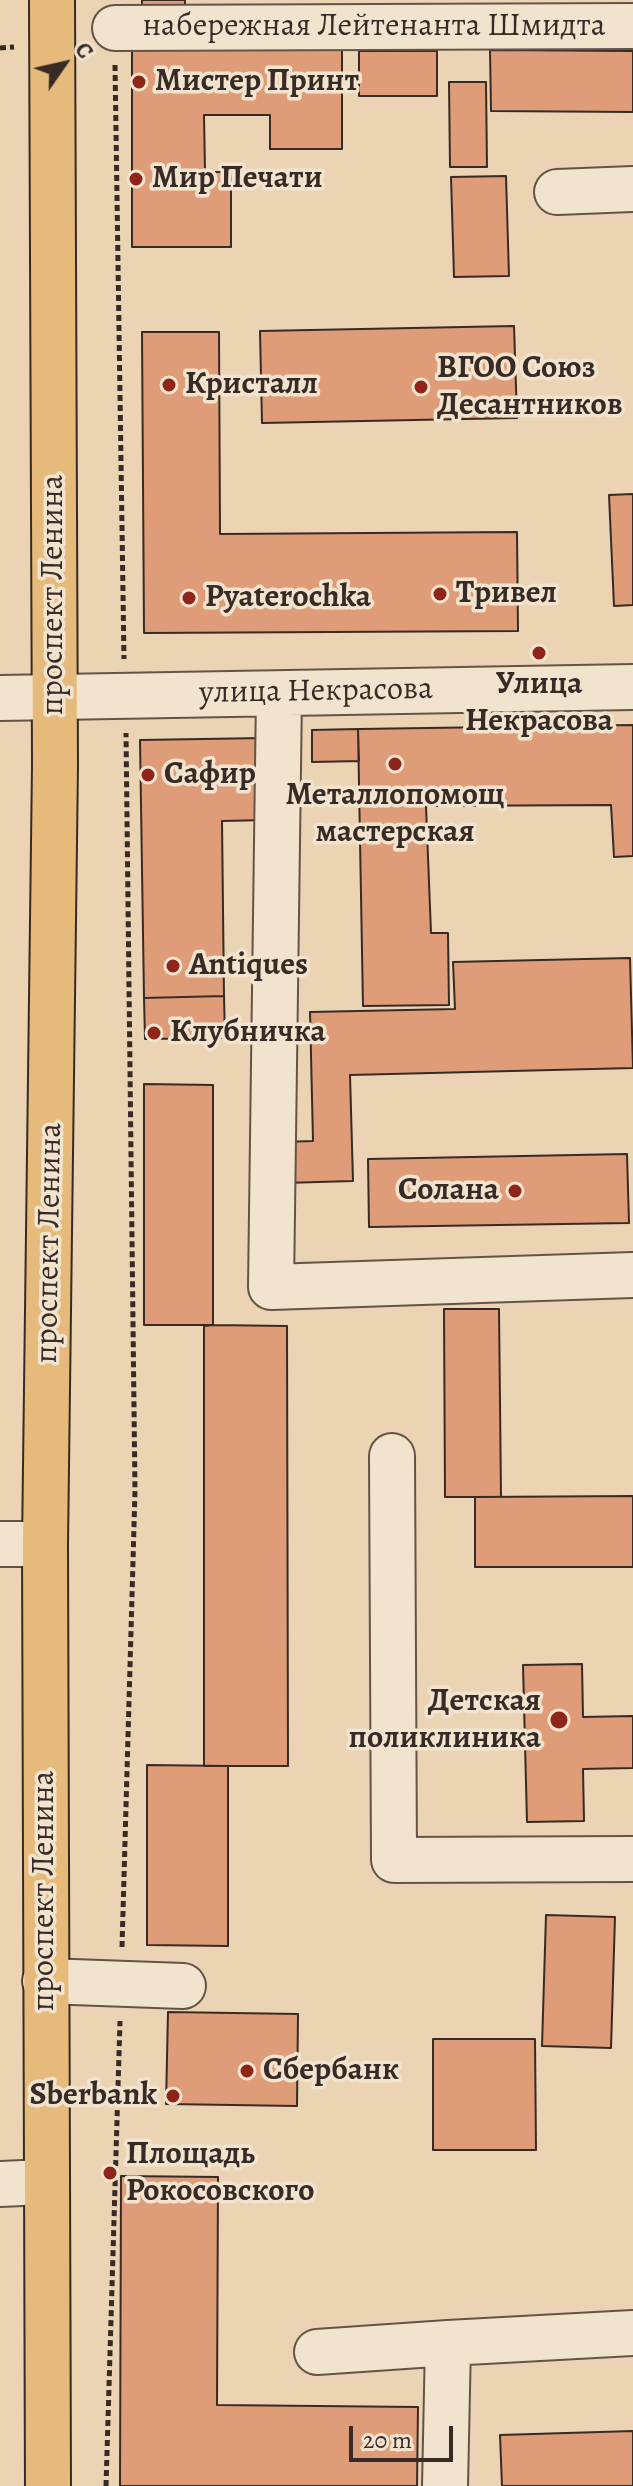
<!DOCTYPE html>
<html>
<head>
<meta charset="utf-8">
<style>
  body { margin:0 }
  #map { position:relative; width:633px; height:2486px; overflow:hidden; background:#ead4b3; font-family:Alegreya,serif }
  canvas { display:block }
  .north { position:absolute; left:24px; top:24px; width:80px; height:80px; -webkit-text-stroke:6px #f1e3ce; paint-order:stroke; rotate:56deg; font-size:22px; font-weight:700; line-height:32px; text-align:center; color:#382a25 }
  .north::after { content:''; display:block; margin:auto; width:28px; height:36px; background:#382a25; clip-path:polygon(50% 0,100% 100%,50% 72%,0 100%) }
  .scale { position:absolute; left:349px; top:2426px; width:104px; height:36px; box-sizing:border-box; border:4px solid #382a25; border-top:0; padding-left:10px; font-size:24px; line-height:28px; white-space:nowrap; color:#382a25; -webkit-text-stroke:6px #f1e3ce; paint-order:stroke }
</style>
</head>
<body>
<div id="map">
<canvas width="633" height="2486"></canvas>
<div class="north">С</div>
<div class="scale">20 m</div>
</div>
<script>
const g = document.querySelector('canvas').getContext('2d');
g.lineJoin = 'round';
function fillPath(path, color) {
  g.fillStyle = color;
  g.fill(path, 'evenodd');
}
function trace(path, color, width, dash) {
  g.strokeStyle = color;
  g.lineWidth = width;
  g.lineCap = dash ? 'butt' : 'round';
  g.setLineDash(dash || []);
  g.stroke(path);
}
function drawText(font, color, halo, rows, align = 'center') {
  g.font = font + ' Alegreya,serif';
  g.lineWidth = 7;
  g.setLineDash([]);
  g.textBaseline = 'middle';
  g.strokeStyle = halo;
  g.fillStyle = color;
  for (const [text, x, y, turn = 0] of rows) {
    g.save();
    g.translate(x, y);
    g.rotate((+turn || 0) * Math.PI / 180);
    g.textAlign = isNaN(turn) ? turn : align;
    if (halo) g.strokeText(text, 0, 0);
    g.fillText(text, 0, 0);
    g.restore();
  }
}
const building = new Path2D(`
  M142 0H185V6L142 7Z
  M132 47H342V149H270V115H204L205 172H231V247H132Z
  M490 50 633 51V112L491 111Z
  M359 51H437V96H359Z
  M449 82H486L487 167H450Z
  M506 176 509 276 454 277 451 177Z
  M514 326 517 418 262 423 260 331Z
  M142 332H219L220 534 517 532 518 631 144 633Z
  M633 494V605L614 606 609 495Z
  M633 725V856L614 857 611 805 426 806 431 933H448L449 1005 363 1006 358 729Z
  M358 729 359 761 312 762V730Z
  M265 738 266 820 222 821 224 996 144 998 140 740Z
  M630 958 633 1068 350 1075 353 1181 284 1183 283 1142 313 1141 310 1012 455 1009 453 962Z
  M224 996 225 1038 145 1039 144 998Z
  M144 1084 213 1085V1325H144Z
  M627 1154 629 1223 369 1227 368 1159Z
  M444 1309H499L501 1497H445Z
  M213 1325 287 1326 288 1766H204V1326Z
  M633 1496V1567H475V1497Z
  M582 1664 583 1717 633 1716V1768L583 1769 584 1821 527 1822 523 1665Z
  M147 1765 228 1766V1946L147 1945Z
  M546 1915 615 1917 611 2048 542 2046Z
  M168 2012 298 2014 297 2106 166 2104Z
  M433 2039H535L536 2150H433Z
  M121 2176 218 2177 217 2405 418 2407 417 2486H120Z
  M633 2431V2486H502L500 2435Z`);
const path = new Path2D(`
  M0 48 14 47
  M115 65 124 659
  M122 1947 135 1491 126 733
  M106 2486 120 2021`);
const minor = new Path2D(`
  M115 28 633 26
  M557 192 633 189
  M279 694 271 1287 633 1275
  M0 698 633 687
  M392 1456 394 1860 633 1859
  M0 1544H45
  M45 1981 183 1986
  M0 2184 45 2182
  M317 2352 448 2343
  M445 2486 448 2343 633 2333`);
const major = new Path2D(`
  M48 2486 45 1544 55 765 52 0`);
const markers = [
  [139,82,8,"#8f2418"],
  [136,179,8,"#8f2418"],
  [169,385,8,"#8f2418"],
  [421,387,8,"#8f2418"],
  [440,594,8,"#8f2418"],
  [189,598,8,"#8f2418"],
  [539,653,8,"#8f2418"],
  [395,764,8,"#8f2418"],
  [148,775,8,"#8f2418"],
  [173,966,8,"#8f2418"],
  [154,1033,8,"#8f2418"],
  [515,1191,8,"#8f2418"],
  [559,1720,10,"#8f2418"],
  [247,2071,8,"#8f2418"],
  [173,2096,8,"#8f2418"],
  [110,2173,8,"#8f2418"]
];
const streetNames = [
  ["набережная Лейтенанта Шмидта",374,27],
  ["проспект Ленина",54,595,-90],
  ["улица Некрасова",316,692,-1],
  ["проспект Ленина",50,1243,-89],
  ["проспект Ленина",45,1891,-90]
];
const poiNames = [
  ["Мистер Принт",155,82],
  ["Мир Печати",152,179],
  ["ВГОО Союз",437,369],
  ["Десантников",437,406],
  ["Кристалл",185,385],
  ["Тривел",456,594],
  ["Pyaterochka",205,598],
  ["Улица",539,685,"center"],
  ["Некрасова",539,722,"center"],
  ["Сафир",164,775],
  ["Металлопомощ",395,796,"center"],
  ["мастерская",395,833,"center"],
  ["Antiques",189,966],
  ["Клубничка",170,1033],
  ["Солана",499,1191,"right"],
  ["Детская",541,1702,"right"],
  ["поликлиника",541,1739,"right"],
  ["Сбербанк",263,2071],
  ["Sberbank",157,2096,"right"],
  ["Площадь",126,2155],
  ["Рокосовского",126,2192]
];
fillPath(building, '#de9d78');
trace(building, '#382a25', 2);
trace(minor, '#645448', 48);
trace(major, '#382a25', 48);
trace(path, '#382a25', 5, [6, 4]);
trace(minor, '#f1e3ce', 44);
trace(major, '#e5ba7a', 44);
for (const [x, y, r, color] of markers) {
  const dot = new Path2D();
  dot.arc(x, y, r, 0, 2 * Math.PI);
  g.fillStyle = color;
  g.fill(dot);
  trace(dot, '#f1e3ce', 3);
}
drawText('32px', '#382a25', '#f1e3ce', streetNames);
drawText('bold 32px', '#382a25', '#f1e3ce', poiNames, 'left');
</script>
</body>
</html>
